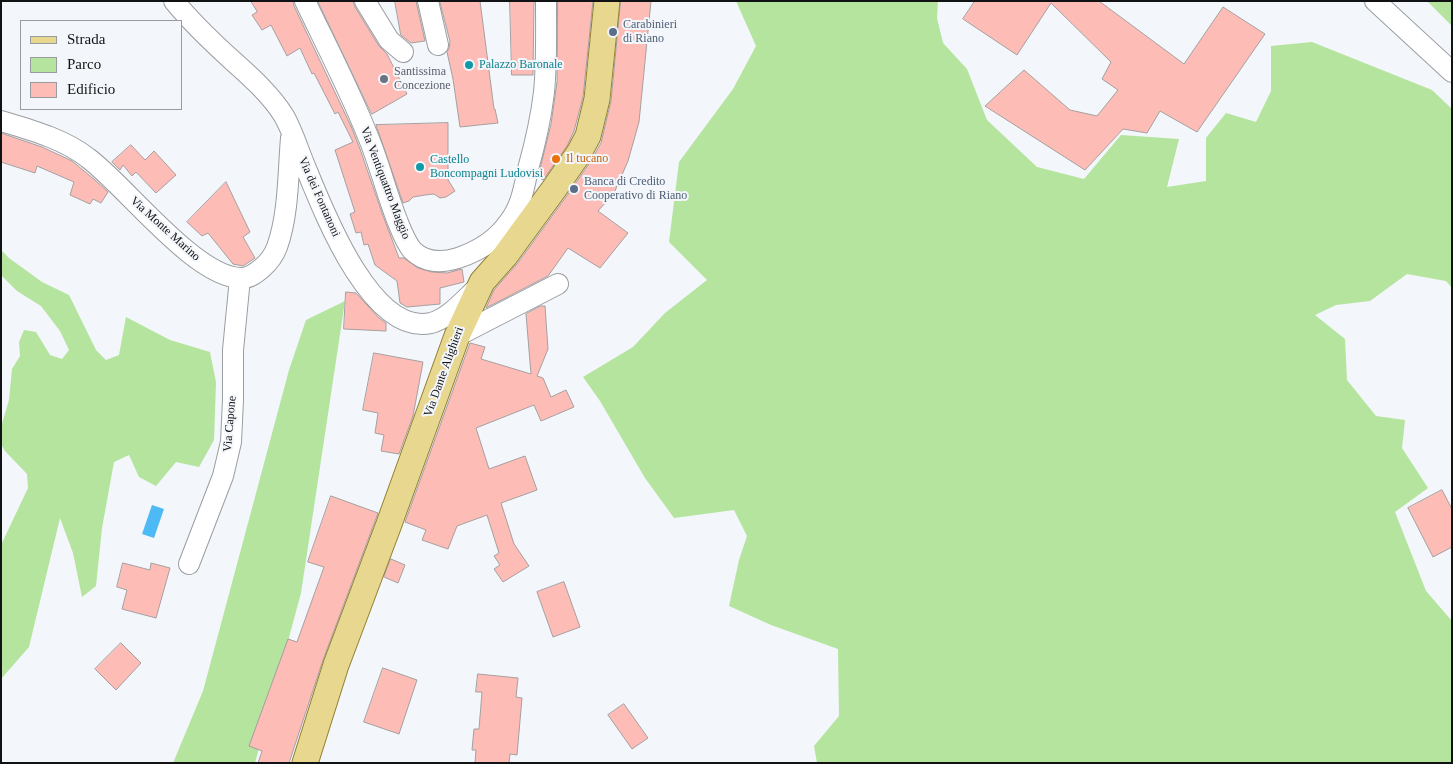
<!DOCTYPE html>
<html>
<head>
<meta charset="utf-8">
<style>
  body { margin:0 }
  #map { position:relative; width:1453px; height:764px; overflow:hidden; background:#f3f6fa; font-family:Georgia,serif }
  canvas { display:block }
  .frame { position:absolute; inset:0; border:2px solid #111213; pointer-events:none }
  .legend { position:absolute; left:20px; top:20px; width:162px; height:90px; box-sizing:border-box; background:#f3f6fa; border:1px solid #999b9e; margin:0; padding:6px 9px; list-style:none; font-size:15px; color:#111213 }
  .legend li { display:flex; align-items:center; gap:10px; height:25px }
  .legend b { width:25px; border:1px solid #999b9e }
</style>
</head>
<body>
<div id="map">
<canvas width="1453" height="764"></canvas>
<div class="frame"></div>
<ul class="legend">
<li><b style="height:6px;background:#e8d78e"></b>Strada</li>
<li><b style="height:14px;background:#b4e49e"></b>Parco</li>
<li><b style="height:14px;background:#febcb7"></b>Edificio</li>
</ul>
</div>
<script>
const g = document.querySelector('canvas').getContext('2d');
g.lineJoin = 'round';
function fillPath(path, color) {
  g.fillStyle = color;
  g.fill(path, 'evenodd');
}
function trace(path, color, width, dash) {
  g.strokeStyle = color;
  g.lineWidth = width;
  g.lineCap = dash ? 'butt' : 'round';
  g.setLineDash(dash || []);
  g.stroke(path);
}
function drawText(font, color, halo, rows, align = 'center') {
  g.font = font + ' Georgia,serif';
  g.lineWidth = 4;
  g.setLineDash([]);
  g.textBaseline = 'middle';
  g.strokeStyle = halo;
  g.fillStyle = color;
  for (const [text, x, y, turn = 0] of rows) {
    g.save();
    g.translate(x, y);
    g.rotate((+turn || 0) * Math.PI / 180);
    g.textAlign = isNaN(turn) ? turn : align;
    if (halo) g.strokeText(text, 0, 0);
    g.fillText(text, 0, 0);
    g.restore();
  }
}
const green = new Path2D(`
  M736 1H938L937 18 943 43 967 69 987 120 1037 167 1084 179 1121 135 1179 139 1167 187 1206 181V138L1226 113 1256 122 1271 91V46L1312 42 1432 90 1452 109V288L1446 281 1407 274 1370 301 1336 305 1315 315 1345 339 1347 380 1376 416 1405 420 1402 448 1428 488 1395 512 1426 591 1452 621V763H817L814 746 839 716 838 649 771 625 729 606 739 560 747 536 734 510 674 518 645 478 600 401 583 377 633 347 665 313 707 280 669 242 679 162 733 89 756 46Z
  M1427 1H1452V26Z
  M1 250 9 258 42 282 69 295 96 350 106 360 119 355 126 317 170 340 210 352 216 382 214 440 199 467 176 462 156 486 139 477 129 455 114 462 102 528 96 586 82 597 73 553 60 518 29 647 1 679V545L28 488 27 474 5 451 1 444V427L9 400 12 369 20 356 19 342 24 330 36 332 50 355 62 359 69 350 60 331 41 306 17 291 1 275Z
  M345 301 301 593 255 763H173L203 691 289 370 306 320Z`);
const water = new Path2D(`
  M152 505 164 509 154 538 142 534Z`);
const building = new Path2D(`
  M251 1H293L294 6 349 122 351 126H350H351L360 149 382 213 399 258H404L418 268 432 272 447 273 462 269 464 282 440 288V304L407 307 400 303 397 281 375 265 368 244 364 245 361 232 356 233 350 214 355 212 335 150 353 142 338 112 335 114 314 73 312 74 300 48 287 56 271 25 262 30 252 15 257 12Z
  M318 1H353L355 7 379 46 387 54 407 94 372 114Z
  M395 1H416L425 41 411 43 401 35Z
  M440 1H480L494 109H495L498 123 460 127 453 79 447 52 449 48 450 42Z
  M510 1H534L533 75H512Z
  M558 1H593L583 97 574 131 567 146 543 180 538 177 551 124 557 82Z
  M621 1H651L639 122 628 161 614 193 598 211 628 233 600 268 568 248 548 276 486 308 494 290 517 264 566 197 591 161 601 143 611 101Z
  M975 1H1099L1184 64 1223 7 1265 34 1197 132 1160 111 1147 133 1123 129 1085 170 985 106 1024 70 1070 110 1097 116 1118 90 1102 79 1111 62 1051 3 1017 55 963 19Z
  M448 123V180L455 191 446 197 440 198 434 194 425 195 413 197 409 201 403 203 376 125Z
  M1 133 42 147 72 161 95 180 108 192 101 203 93 199 90 204 70 195 74 182 37 166 35 173 1 162Z
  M131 145 145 160 154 151 176 175 156 193 136 172 132 176 123 165 120 170 112 162Z
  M226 182 250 232 243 237 255 258 243 266 233 264 208 233 202 236 187 222Z
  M346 292 356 293 379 318 386 323V331L344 329Z
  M541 306H545L548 349 537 376 543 378 551 397 566 390 574 407 541 421 534 405 476 428 489 469 525 456 537 490 501 503 514 544 529 566 503 582 494 569 500 565 494 556 499 553 487 515 457 526 448 549 422 540 426 530 405 522 470 343 485 347 481 359 531 374 526 314Z
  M374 353 423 362 413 416 399 454 381 451 384 435 375 433 378 413 363 410Z
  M1442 490 1452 509V547L1433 557 1408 508Z
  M331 496 378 513 323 660 289 763H258L262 751 249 746 288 639 297 642 324 567 308 562Z
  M391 559 405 565 398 583 384 577Z
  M123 563 150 570 151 563 170 568 156 618 122 609 127 590 117 587Z
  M564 582 580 627 553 637 537 592Z
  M121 643 141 663 116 690 95 669Z
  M383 668 417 680 399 734 364 722Z
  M478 674 518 678 516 697 522 698 517 755 510 754 509 763H475L476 750H472L474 729H479L482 692H476Z
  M624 704 648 738 632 749 608 715Z`);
const minor = new Path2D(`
  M174 1C192 23 212 42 233 61 251 77 271 95 284 116 292 130 297 146 303 161 321 205 370 337 431 323 449 318 463 301 476 289
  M305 1C326 45 349 89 367 134 379 162 386 192 397 220 401 230 405 241 412 250 425 263 442 263 458 258 479 251 496 241 509 222 521 207 524 188 528 169 535 144 541 118 544 92 547 62 546 31 546 1
  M365 1 389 40 403 52
  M428 1 438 45
  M1375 1 1452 72
  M1 121C31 130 64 139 88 158 125 185 196 279 242 278 250 278 256 273 262 268 269 262 274 255 277 247 289 214 288 172 291 138
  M457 336 558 284
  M189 564 223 476 231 442 233 400V350L240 278`);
const major = new Path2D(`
  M305 763 336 665 389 524 457 336 482 282 505 256 554 189 579 153 588 136 597 99 607 1`);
const markers = [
  [613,32,5,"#5c6f8a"],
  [469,65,5,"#0f9aa8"],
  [384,79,5,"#6b7280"],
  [556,159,5,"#e8710a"],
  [420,167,5,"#0f9aa8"],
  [574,189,5,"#5c6f8a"]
];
const serviceNames = [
  ["Carabinieri",623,25],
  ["di Riano",623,39],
  ["Banca di Credito",584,182],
  ["Cooperativo di Riano",584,196]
];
const cultureNames = [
  ["Palazzo Baronale",479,65],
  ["Castello",430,160],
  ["Boncompagni Ludovisi",430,174]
];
const worshipNames = [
  ["Santissima",394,72],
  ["Concezione",394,86]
];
const foodNames = [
  ["Il tucano",566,159]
];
const streetNames = [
  ["Via Ventiquattro Maggio",385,183,69],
  ["Via dei Fontanoni",319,197,66],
  ["Via Monte Marino",165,229,42],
  ["Via Dante Alighieri",444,372,-70],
  ["Via Capone",230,424,-85]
];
fillPath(green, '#b4e49e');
fillPath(water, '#4ebaf5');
fillPath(building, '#febcb7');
trace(building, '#a59f9f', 1);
trace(minor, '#9a9da1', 22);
trace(major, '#938132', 27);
trace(minor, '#fff', 20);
trace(major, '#e8d78e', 25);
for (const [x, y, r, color] of markers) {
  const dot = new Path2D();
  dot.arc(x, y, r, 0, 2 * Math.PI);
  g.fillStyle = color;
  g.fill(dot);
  trace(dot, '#f3f6fa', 2);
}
drawText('12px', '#4e5e75', '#f3f6fa', serviceNames, 'left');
drawText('12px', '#0d838f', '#f3f6fa', cultureNames, 'left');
drawText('12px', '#5b616d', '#f3f6fa', worshipNames, 'left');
drawText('12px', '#c56008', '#f3f6fa', foodNames, 'left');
drawText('12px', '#111213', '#f3f6fa', streetNames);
</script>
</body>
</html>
